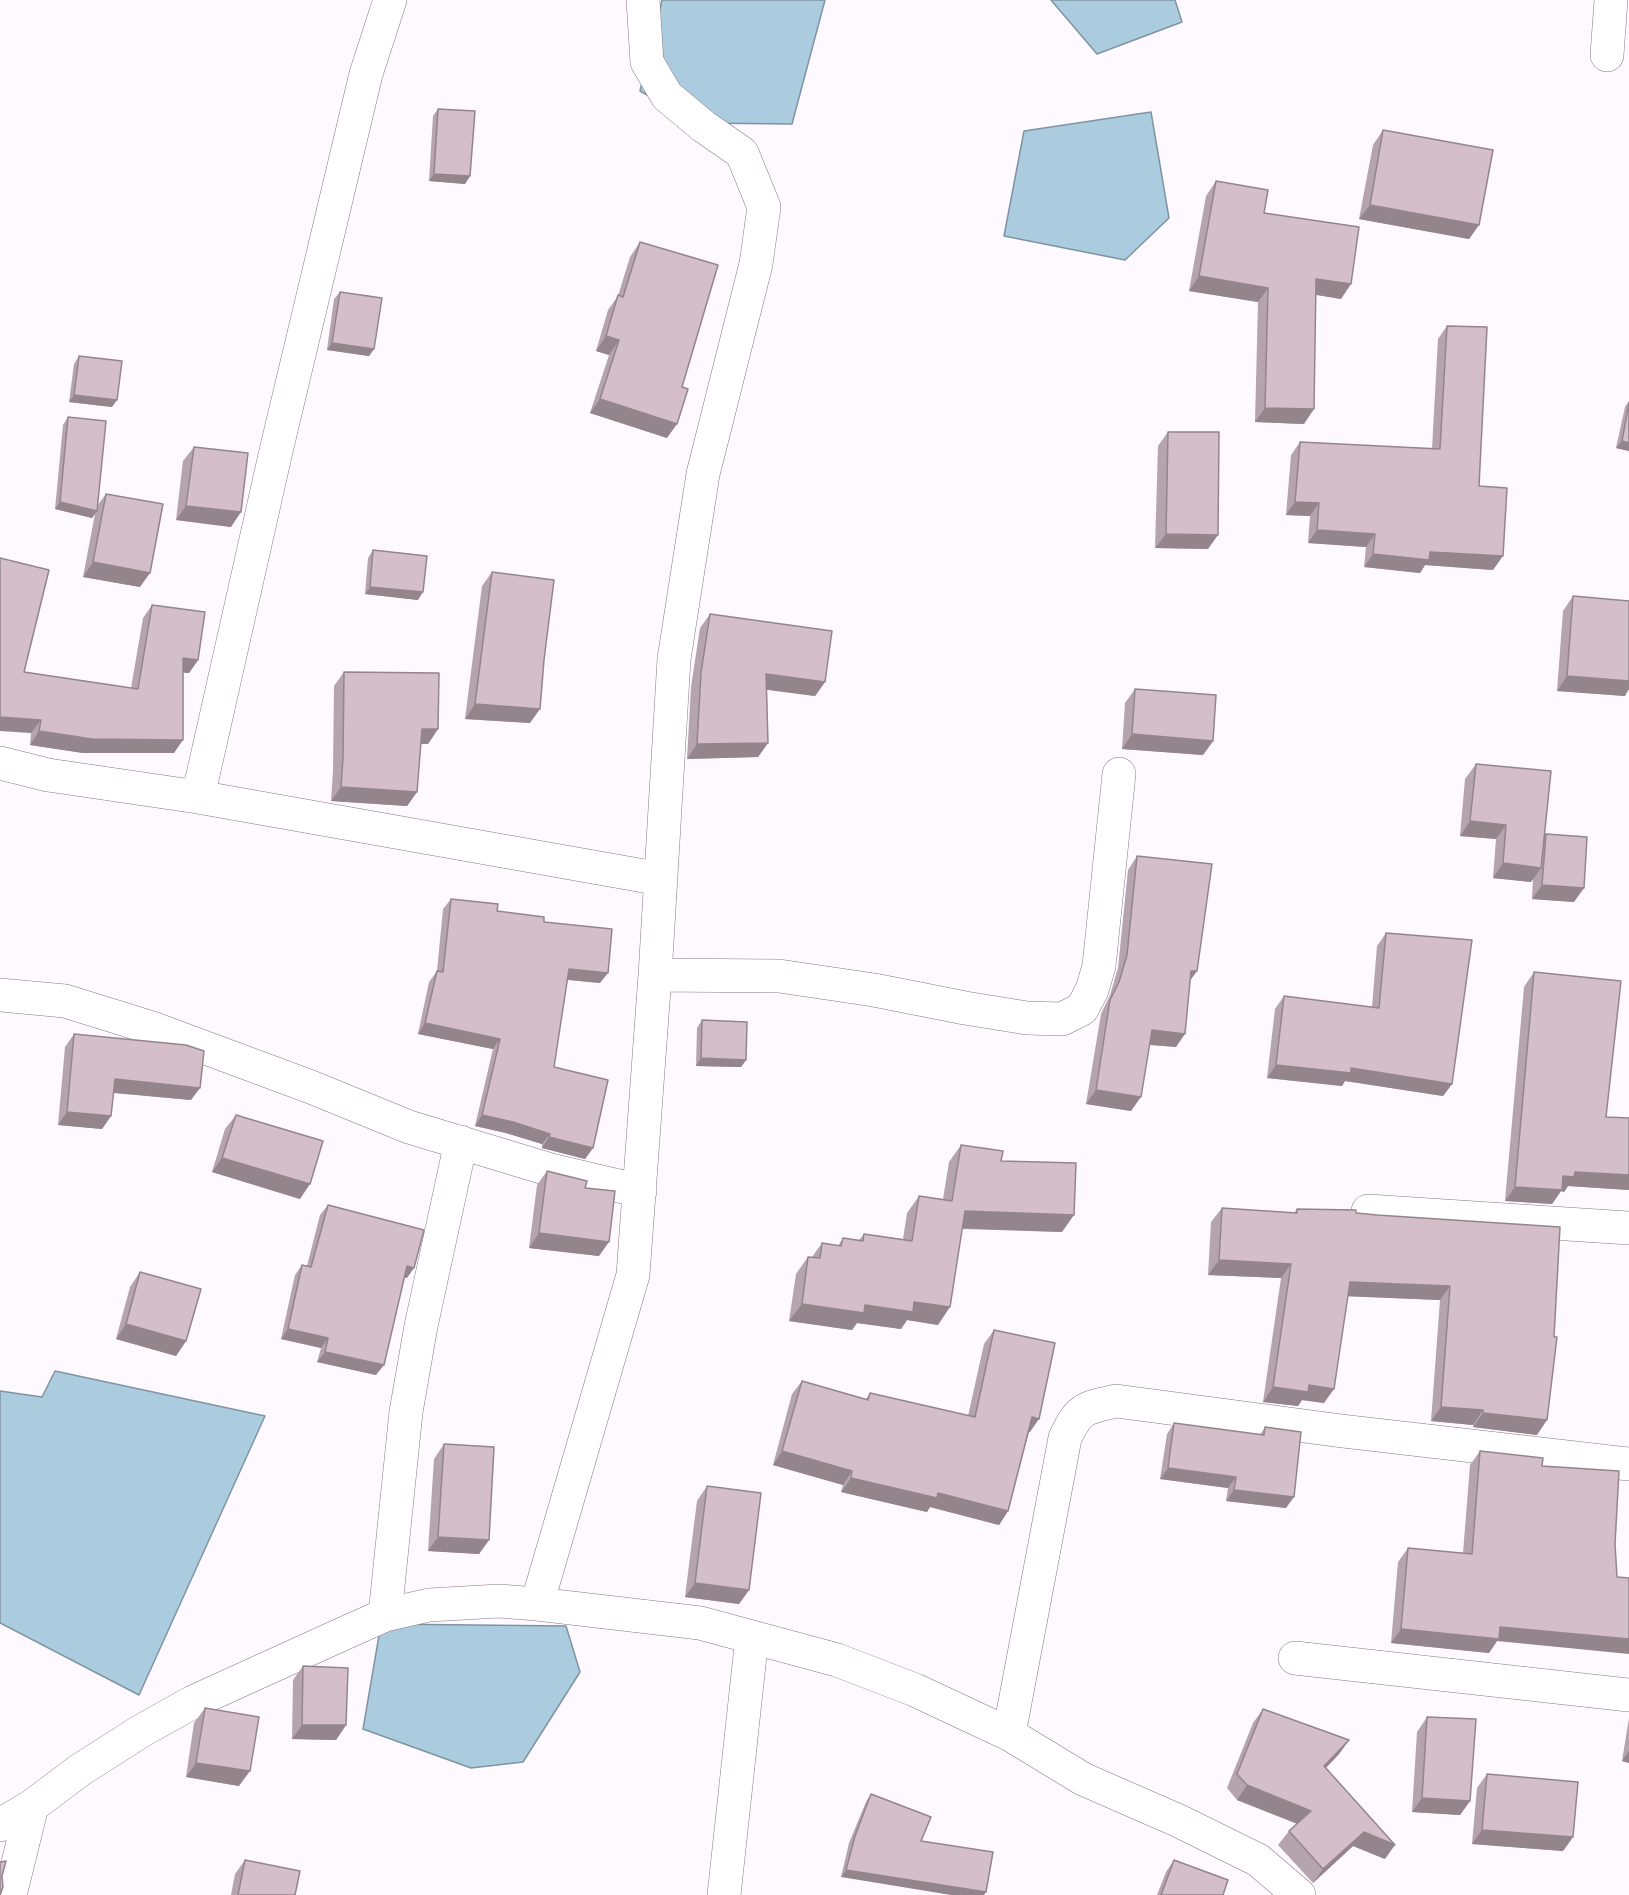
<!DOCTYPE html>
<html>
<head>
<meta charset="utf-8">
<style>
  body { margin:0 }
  canvas { display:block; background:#fef8ff }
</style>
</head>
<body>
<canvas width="1629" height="1895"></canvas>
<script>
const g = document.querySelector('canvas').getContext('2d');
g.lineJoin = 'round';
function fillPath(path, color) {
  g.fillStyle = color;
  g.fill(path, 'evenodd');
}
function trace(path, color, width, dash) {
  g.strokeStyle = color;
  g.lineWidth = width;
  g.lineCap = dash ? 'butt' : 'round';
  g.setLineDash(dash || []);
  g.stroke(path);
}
const water = new Path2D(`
  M662 0H825L792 124 697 123 640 91Z
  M1051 0H1175L1182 22 1097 54Z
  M1151 112 1169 218 1125 260 1004 236 1024 131Z
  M55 1371 265 1416 139 1695 0 1623V1391L42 1397Z
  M381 1624 566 1626 580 1672 523 1762 471 1768 363 1729Z`);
const street = new Path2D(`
  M1607 55 1611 0
  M0 763 48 775 198 797 661 879
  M198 797 276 451 366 74 390 0
  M655 975 779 976 874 990 965 1008 1027 1018 1062 1019 1082 1009 1092 990 1099 966 1119 774
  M0 995 65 1001 152 1028 311 1087 409 1127 551 1170 640 1191
  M1368 1211 1629 1228
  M537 1604 633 1275 655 975 674 659 703 474 756 264 764 207 742 153 703 126 667 96 647 62 643 0
  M385 1615 406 1412 421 1326 461 1142
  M1295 1658 1629 1695
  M1009 1734 1065 1438C1079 1408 1084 1408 1116 1401L1342 1431 1629 1464
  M0 1825 32 1806 80 1770 141 1731 193 1702 336 1637 385 1615 429 1605 499 1601 537 1604 700 1623 837 1660 915 1690 1009 1734 1083 1779 1179 1821 1258 1860 1299 1895
  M10 1895 32 1806
  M724 1895 752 1637`);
const wall = new Path2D(`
  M438 109 470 176 465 184 429 181 433 116Z
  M1383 130 1479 225 1469 239 1359 219 1373 145Z
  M1216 181 1264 213 1341 299 1316 295 1304 424 1255 422 1258 302 1189 291 1206 196Z
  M640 242 667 438 590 413 609 355 596 351 608 310 618 296 630 257Z
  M340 292 374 349 369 356 327 350 334 299Z
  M1447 326 1479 486 1493 570 1425 565 1420 573 1364 567 1366 547 1308 543 1310 516 1286 515 1291 455 1300 442 1432 449 1438 339Z
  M79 356 112 407 69 402 74 364Z
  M1629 401V451L1616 448 1625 407Z
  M68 417 97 506 106 494 140 587 83 577 95 514 92 518 55 509 63 425Z
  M1168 432 1208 549 1155 548 1158 446Z
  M194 447 231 527 176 520 183 461Z
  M373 550 418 600 365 594 368 558Z
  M492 572 530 723 465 719 482 586Z
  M1573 596 1625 696 1557 691 1563 611Z
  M152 605 198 660 189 673H183L174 753H83L30 745 31 733 24 672 131 688 143 618Z
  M710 614 825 682 815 696 767 690 768 743 758 757 687 759 691 687 700 628Z
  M344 672 438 729 428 744H421L417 792 407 806 331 801 333 771 334 686Z
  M1135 689 1213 741 1203 755 1122 749 1125 703Z
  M1476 764 1544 838 1546 834 1574 902 1532 899 1533 878 1531 882 1493 878 1496 839 1460 836 1465 779Z
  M1137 856 1197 971 1190 980 1176 1047 1149 1045 1131 1111 1086 1104 1101 1014 1110 995 1118 968 1128 870Z
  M451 899 497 911 544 922 600 983 567 980 554 1067 593 1148 585 1159 542 1148V1144L506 1133 475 1126 493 1049 418 1034 429 982 437 971 443 909Z
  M1386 933 1452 1084 1443 1096 1345 1081 1342 1086 1267 1078 1275 1009 1284 996 1372 1007 1377 946Z
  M1534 972 1606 1117 1629 1118V1190L1568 1186 1564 1192 1561 1191 1552 1204 1505 1201 1524 987Z
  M702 1020 746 1060 741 1067 696 1066 697 1028Z
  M74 1034 191 1100 113 1093 111 1116 102 1129 58 1125 65 1047Z
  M236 1115 300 1199 212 1172 225 1129Z
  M961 1145 1001 1161 1062 1232 962 1229 938 1325 907 1320 901 1329 857 1323 852 1330 789 1321 796 1274 808 1257H812L822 1243 838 1246 843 1238 859 1240 864 1234 903 1239 907 1213 919 1196 943 1199 949 1162Z
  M547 1171 585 1188 599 1256 529 1248 537 1185Z
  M328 1205 407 1278 404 1277 376 1375 317 1362 321 1348 281 1339 295 1275 302 1265 307 1266 320 1215Z
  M1222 1208 1294 1213 1297 1209 1377 1215 1560 1227 1537 1435 1473 1427V1425L1431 1421 1440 1300 1348 1296 1324 1403 1302 1400 1298 1406 1263 1402 1281 1278 1208 1275 1211 1222Z
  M140 1272 186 1341 176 1356 116 1339 130 1287Z
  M994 1330 1030 1432H1029L1008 1511 999 1525 930 1507 927 1512 841 1492 843 1485 773 1465 792 1394 802 1381 866 1399 870 1393 968 1416 984 1344Z
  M1174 1423 1260 1435 1265 1427 1286 1508 1226 1501 1228 1488 1160 1479 1167 1434Z
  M444 1444 489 1540 479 1554 428 1551 434 1459Z
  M1480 1451 1497 1641 1489 1653 1391 1643 1398 1562 1408 1548 1463 1553 1470 1465Z
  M707 1486 749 1590 739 1604 685 1597 697 1501Z
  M303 1666 346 1725 336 1740 292 1739 293 1680Z
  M205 1708 239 1786 186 1777 194 1723Z
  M1263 1709 1349 1740 1339 1754 1326 1768 1385 1859 1353 1846 1313 1883 1278 1845 1289 1831 1297 1824 1237 1800 1227 1788 1253 1723Z
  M1427 1717 1470 1801 1460 1815 1412 1812 1417 1732Z
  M1629 1718V1763L1622 1761Z
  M1487 1774 1573 1837 1563 1851 1472 1844 1477 1788Z
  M871 1794 931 1817 841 1877 849 1843 866 1802Z
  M245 1860 295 1895H231L235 1874Z
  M1174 1860 1223 1895H1157L1166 1872Z`);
const shadedWall = new Path2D(`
  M434 174 470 176 465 184 429 181Z
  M1370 205 1479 225 1469 239 1359 219Z
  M1199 276 1268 288 1258 302 1189 291Z
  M1316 279 1351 284 1341 299 1306 293Z
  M606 336 619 340 609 355 596 351Z
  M332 343 374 349 369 356 327 350Z
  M74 395 117 400 112 407 69 402Z
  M600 399 677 424 667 438 590 413Z
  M1265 408 1314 409 1304 424 1255 422Z
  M1622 441 1629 443V451L1616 448Z
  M60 502 97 511 92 518 55 509Z
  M1295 502 1319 503 1310 516 1286 515Z
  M186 506 241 512 231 527 176 520Z
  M1317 530 1375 534 1366 547 1308 543Z
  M1166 534 1218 535 1208 549 1155 548Z
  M1430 552 1503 556 1493 570 1425 565 1420 573 1364 567 1373 554Z
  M93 562 150 573 140 587 83 577Z
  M370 587 423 592 418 600 365 594Z
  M183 658 198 660 189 673 174 671Z
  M766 674 825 682 815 696 756 688Z
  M1567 676 1629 681V689L1625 696 1557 691Z
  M475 704 540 709 530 723 465 719Z
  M0 717 41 720 31 733 0 731Z
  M422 729H438L428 744H412Z
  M39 731 183 740 174 753H83L30 745Z
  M1132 734 1213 741 1203 755 1122 749Z
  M768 743 758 757 687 759 697 744Z
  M341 787 417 792 407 806 331 801Z
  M1470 821 1506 825 1496 839 1460 836Z
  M1503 863 1541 868 1531 882 1493 878Z
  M1542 885 1584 888 1574 902 1532 899Z
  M569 969 608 973 600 983 561 979Z
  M1191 971H1197L1187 985Z
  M425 1023 500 1039 493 1049 418 1034Z
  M1152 1030 1185 1034 1176 1047 1142 1044Z
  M701 1058 746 1060 741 1067 696 1066Z
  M1276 1065 1351 1068 1452 1084 1443 1096 1345 1081 1342 1086 1267 1078Z
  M115 1079 200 1088 191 1100 106 1092Z
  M1096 1090 1141 1097 1131 1111 1086 1104Z
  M67 1112 111 1116 102 1129 58 1125Z
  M482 1115 513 1122 550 1134 542 1144 506 1133 475 1126Z
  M549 1137 593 1148 585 1159 542 1148Z
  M222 1158 310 1184 300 1199 212 1172Z
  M1575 1172 1629 1175V1190L1568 1186 1564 1192 1561 1191 1552 1204 1505 1201 1515 1187Z
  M965 1211 1074 1215 1062 1232 952 1228Z
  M539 1233 609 1242 599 1256 529 1248Z
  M1219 1260 1291 1264 1281 1278 1208 1275Z
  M407 1266 414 1268 407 1278 399 1276Z
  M1350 1282 1450 1286 1440 1300 1340 1296Z
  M914 1302 950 1307 938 1325 907 1320 901 1329 857 1323 852 1330 789 1321 802 1304 865 1305Z
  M126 1324 186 1341 176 1356 116 1339Z
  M288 1329 328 1338 321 1348 281 1339Z
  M325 1352 384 1365 376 1375 317 1362Z
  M1309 1385 1334 1389 1324 1403 1302 1400 1298 1406 1263 1402 1273 1387Z
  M1441 1407 1483 1410 1473 1425 1431 1421Z
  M1483 1413 1547 1420 1537 1435 1473 1427Z
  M1032 1417 1039 1419 1030 1432 1023 1431Z
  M782 1451 852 1471 843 1485 773 1465Z
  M1168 1468 1236 1477 1228 1488 1160 1479Z
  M851 1478 938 1493 1008 1511 999 1525 930 1507 927 1512 841 1492Z
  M1234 1490 1294 1497 1286 1508 1226 1501Z
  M438 1537 489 1540 479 1554 428 1551Z
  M695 1583 749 1590 739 1604 685 1597Z
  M1500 1627 1629 1639V1654L1497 1641 1489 1653 1391 1643 1401 1629Z
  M302 1725H346L336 1740 292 1739Z
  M1349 1740 1339 1754 1314 1780 1324 1766Z
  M1629 1751V1763L1622 1761Z
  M196 1763 250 1771 239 1786 186 1777Z
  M1247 1785 1311 1811 1301 1825 1237 1800Z
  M1422 1798 1470 1801 1460 1815 1412 1812Z
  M1482 1830 1573 1837 1563 1851 1472 1844Z
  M1364 1832 1395 1845 1385 1859 1353 1846 1313 1883 1323 1869Z
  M846 1870 986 1892 984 1895H951L841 1877Z`);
const building = new Path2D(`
  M438 109 475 111 470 176 434 174Z
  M1383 130 1493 150 1479 225 1370 205Z
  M1216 181 1268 190 1264 213 1359 227 1351 284 1316 279 1314 409 1265 408 1268 288 1199 276Z
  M640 242 718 265 682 387 688 389 677 424 600 399 619 340 606 336 618 295 623 297Z
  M340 292 382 298 374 349 332 343Z
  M1447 326 1487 327 1479 486 1507 488 1503 556 1430 552 1429 560 1373 554 1375 534 1317 530 1319 503 1295 502 1300 442 1440 449Z
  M79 356 122 361 117 400 74 395Z
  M1629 403V443L1622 441Z
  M68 417 106 421 97 511 60 502Z
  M1168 432H1219L1218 535 1166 534Z
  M194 447 248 453 241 512 186 506Z
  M106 494 163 504 150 573 93 562Z
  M373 550 427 556 423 592 370 587Z
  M0 558 49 570 24 672 138 689 152 605 205 612 198 660 183 658V740L92 739 39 731 41 720 0 717Z
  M492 572 554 580 544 660 540 709 475 704Z
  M1573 596 1629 601V681L1567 676Z
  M710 614 832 631 825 682 766 674 768 743 697 744 701 673Z
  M344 672 439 673 438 729H422L417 792 341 787 343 757Z
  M1135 689 1216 695 1213 741 1132 734Z
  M1476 764 1551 771 1541 868 1503 863 1506 825 1470 821Z
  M1546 834 1587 837 1584 888 1542 885Z
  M1137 856 1212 864 1197 971H1191L1185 1034 1152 1030 1141 1097 1096 1090 1110 1000 1119 982 1127 955Z
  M451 899 498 904 497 911 544 917V922L612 929 608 973 569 969 554 1067 608 1080 593 1148 549 1137 550 1134 513 1122 482 1115 500 1039 425 1023 437 971 443 972Z
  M1386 933 1472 940 1452 1084 1351 1068V1073L1276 1065 1284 996 1379 1008Z
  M1534 972 1621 981 1606 1117 1629 1118V1175L1575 1172 1574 1177 1563 1176 1562 1190 1515 1187Z
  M702 1020 747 1022 746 1060 701 1058Z
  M74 1034 186 1045 204 1051 200 1088 115 1079 111 1116 67 1112Z
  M236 1115 323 1141 310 1184 222 1158Z
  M961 1145 1003 1151 1001 1161 1076 1163 1074 1215 965 1211 950 1307 914 1302 913 1312 865 1305 864 1313 802 1304 808 1257 820 1258 822 1243 841 1246 843 1238 863 1241 864 1234 912 1241 919 1196 952 1201Z
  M547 1171 587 1181 585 1188 615 1191 609 1242 539 1233Z
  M328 1205 424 1230 414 1268 407 1266 384 1365 325 1352 328 1338 288 1329 302 1265 311 1267Z
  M1222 1208 1297 1213V1209L1356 1210V1213L1377 1215 1560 1227 1554 1337H1557L1547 1420 1483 1413V1410L1441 1407 1450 1286 1350 1282 1334 1389 1309 1385 1308 1392 1273 1387 1291 1264 1219 1260Z
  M140 1272 201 1289 186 1341 126 1324Z
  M994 1330 1055 1343 1039 1419 1032 1417 1008 1511 938 1493 937 1498 851 1478 852 1471 782 1451 802 1381 868 1400 870 1393 975 1417Z
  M1174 1423 1264 1435 1265 1427 1301 1432 1294 1497 1234 1490 1236 1477 1168 1468Z
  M444 1444 494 1447 489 1540 438 1537Z
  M1480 1451 1543 1458 1542 1466 1619 1471 1615 1544 1617 1577 1629 1578V1639L1500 1627 1499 1639 1401 1629 1408 1548 1472 1554Z
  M707 1486 761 1493 749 1590 695 1583Z
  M303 1666 348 1668 346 1725H302Z
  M205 1708 259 1717 250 1771 196 1763Z
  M1263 1709 1349 1740 1324 1766 1395 1845 1364 1832 1323 1869 1289 1831 1311 1811 1247 1785 1237 1774Z
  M1427 1717 1476 1719 1470 1801 1422 1798Z
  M1487 1774 1578 1782 1573 1837 1482 1830Z
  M871 1794 931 1817 921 1841 993 1852 986 1892 846 1870 855 1836Z
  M245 1860 300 1871 295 1895H238Z
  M1174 1860 1228 1880 1223 1895H1161Z
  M6 1861 2 1876 3 1887 0 1895V1862Z`);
fillPath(water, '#abccdf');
trace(water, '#7f94a3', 1.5);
trace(street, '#867988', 34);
trace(street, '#fff', 33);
fillPath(wall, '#b5a3ae');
fillPath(shadedWall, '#94858d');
fillPath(building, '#d3beca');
trace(building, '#94858d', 1.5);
</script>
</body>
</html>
